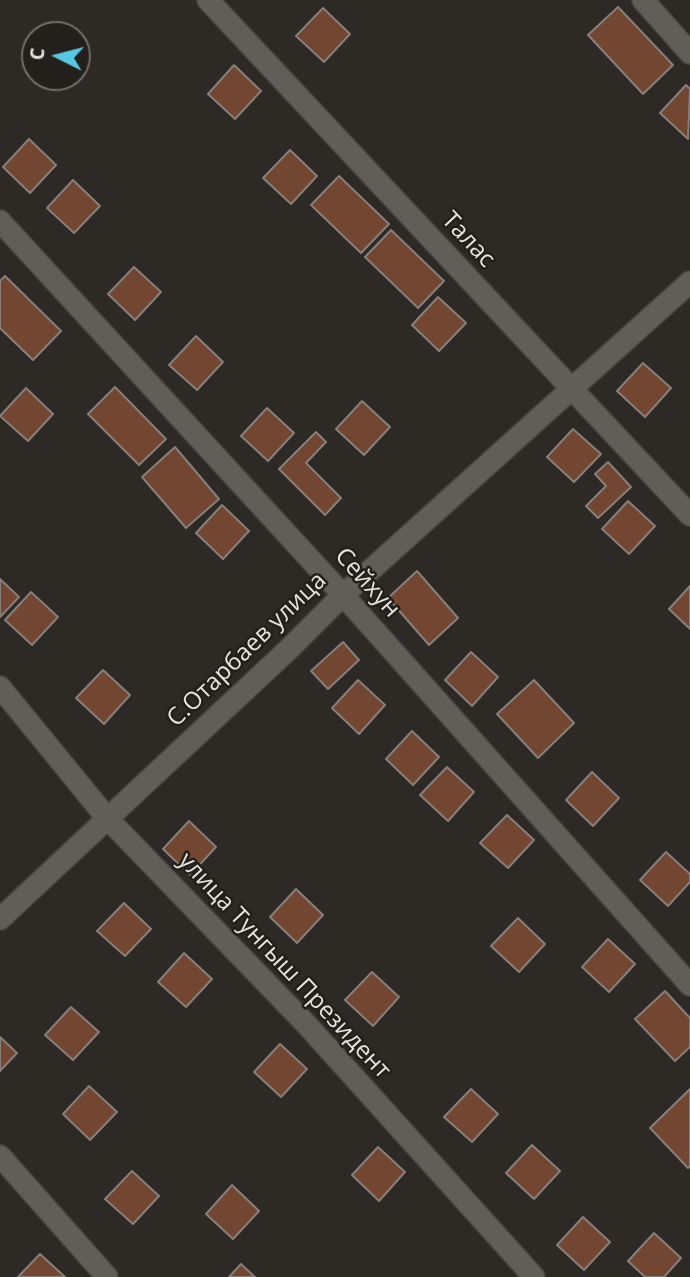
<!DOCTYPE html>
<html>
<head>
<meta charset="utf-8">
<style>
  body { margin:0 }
  #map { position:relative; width:690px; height:1277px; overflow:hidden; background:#2d2925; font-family:"Open Sans",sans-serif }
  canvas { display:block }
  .north { position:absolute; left:21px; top:21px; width:70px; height:70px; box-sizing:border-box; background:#23201b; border:2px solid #716e6a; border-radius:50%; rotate:276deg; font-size:19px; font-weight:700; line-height:28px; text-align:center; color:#e5e3e0 }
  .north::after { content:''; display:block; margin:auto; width:24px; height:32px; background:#59c8e5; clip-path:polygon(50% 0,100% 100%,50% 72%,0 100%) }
</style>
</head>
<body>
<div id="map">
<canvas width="690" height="1277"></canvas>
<div class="north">С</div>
</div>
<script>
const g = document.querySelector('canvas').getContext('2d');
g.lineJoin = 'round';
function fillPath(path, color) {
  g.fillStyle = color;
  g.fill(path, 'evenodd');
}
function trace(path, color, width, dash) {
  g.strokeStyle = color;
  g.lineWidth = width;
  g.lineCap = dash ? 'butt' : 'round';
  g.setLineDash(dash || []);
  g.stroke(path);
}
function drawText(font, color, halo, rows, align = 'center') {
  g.font = font + ' "Open Sans",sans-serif';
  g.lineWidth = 5;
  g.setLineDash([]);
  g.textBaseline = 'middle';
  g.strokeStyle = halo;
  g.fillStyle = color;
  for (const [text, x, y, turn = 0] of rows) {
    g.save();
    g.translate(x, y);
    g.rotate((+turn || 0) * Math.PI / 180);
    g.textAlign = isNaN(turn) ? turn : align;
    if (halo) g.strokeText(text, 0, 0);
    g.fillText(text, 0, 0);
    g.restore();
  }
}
const building = new Path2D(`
  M618 7 673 65 643 94 588 35Z
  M323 8 350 34 324 62 296 36Z
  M234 65 261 91 235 119 208 94Z
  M686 85 690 89 688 139 660 113Z
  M29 139 56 165 30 193 3 167Z
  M290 150 317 176 291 204 263 178Z
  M339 176 389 224 361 253 311 205Z
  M73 180 100 206 74 233 47 208Z
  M391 230 444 281 418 308 365 257Z
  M134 267 161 292 135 320 108 294Z
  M5 276 61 331 33 360 0 328V281Z
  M438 297 466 323 439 351 412 325Z
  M196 336 223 362 197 390 169 365Z
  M643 363 671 388 645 417 617 391Z
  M115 387 166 439 139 465 88 414Z
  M26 388 53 414 28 441 0 416Z
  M362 401 390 427 364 455 336 429Z
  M267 408 294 433 268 461 241 436Z
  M573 429 601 454 574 482 547 457Z
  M316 432 326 442 306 463 341 498 325 515 279 469Z
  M175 447 219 499 186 528 142 477Z
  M608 462 631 487 598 518 586 506 606 486 595 474Z
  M628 501 655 526 629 554 602 529Z
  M222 505 249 531 223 559 196 533Z
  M417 571 458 618 429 645 388 598Z
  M0 579 19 597 0 617Z
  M690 586V629L669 609Z
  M31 592 58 617 32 645 5 620Z
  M343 642 359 660 328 689 311 671Z
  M471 652 498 677 472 706 445 680Z
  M103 670 130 695 104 724 76 698Z
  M358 680 385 705 359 734 332 708Z
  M534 680 574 723 538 758 497 714Z
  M412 731 439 757 413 785 386 759Z
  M447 767 474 792 448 821 420 795Z
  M592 772 619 798 593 826 566 800Z
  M507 815 534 840 508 868 480 843Z
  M189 821 216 847 190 875 163 849Z
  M666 852 690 874V882L668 906 640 880Z
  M296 889 323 915 297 943 270 917Z
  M124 903 151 929 125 956 97 931Z
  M518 918 545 944 519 972 491 946Z
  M608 939 635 964 609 992 582 967Z
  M184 953 212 979 186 1007 158 982Z
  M372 972 399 997 373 1026 345 1000Z
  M665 991 690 1018V1047L675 1061 635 1019Z
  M71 1007 99 1032 73 1060 45 1035Z
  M0 1037 17 1053 0 1071Z
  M280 1044 307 1069 281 1097 254 1072Z
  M89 1086 117 1112 90 1140 63 1114Z
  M471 1089 498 1114 472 1142 444 1117Z
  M690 1089V1166L688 1168 650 1128Z
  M532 1145 560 1171 534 1199 506 1173Z
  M378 1147 405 1172 379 1201 352 1175Z
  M132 1171 159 1196 133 1224 105 1199Z
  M232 1185 259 1211 233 1239 206 1214Z
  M583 1217 610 1242 584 1270 557 1245Z
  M654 1233 681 1258 664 1277H645L628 1261Z
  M40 1254 65 1277H18Z
  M241 1264 255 1277H229Z`);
const minor = new Path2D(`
  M208 0 690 515
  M643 0 690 53
  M0 221 343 595 690 985
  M0 687 107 818 307 1025 534 1277
  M0 919 289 649 343 595 690 282
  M0 1156 107 1277`);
const streetNames = [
  ["Талас",468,240,47],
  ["Сейхун",367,583,48],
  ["С.Отарбаев улица",247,650,-44],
  ["улица Тунгыш Президент",284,966,47]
];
fillPath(building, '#734632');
trace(building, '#867f7c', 2);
trace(minor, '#474440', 24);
trace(minor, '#615d58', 21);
drawText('24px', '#e5e3e0', '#23201b', streetNames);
</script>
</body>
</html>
